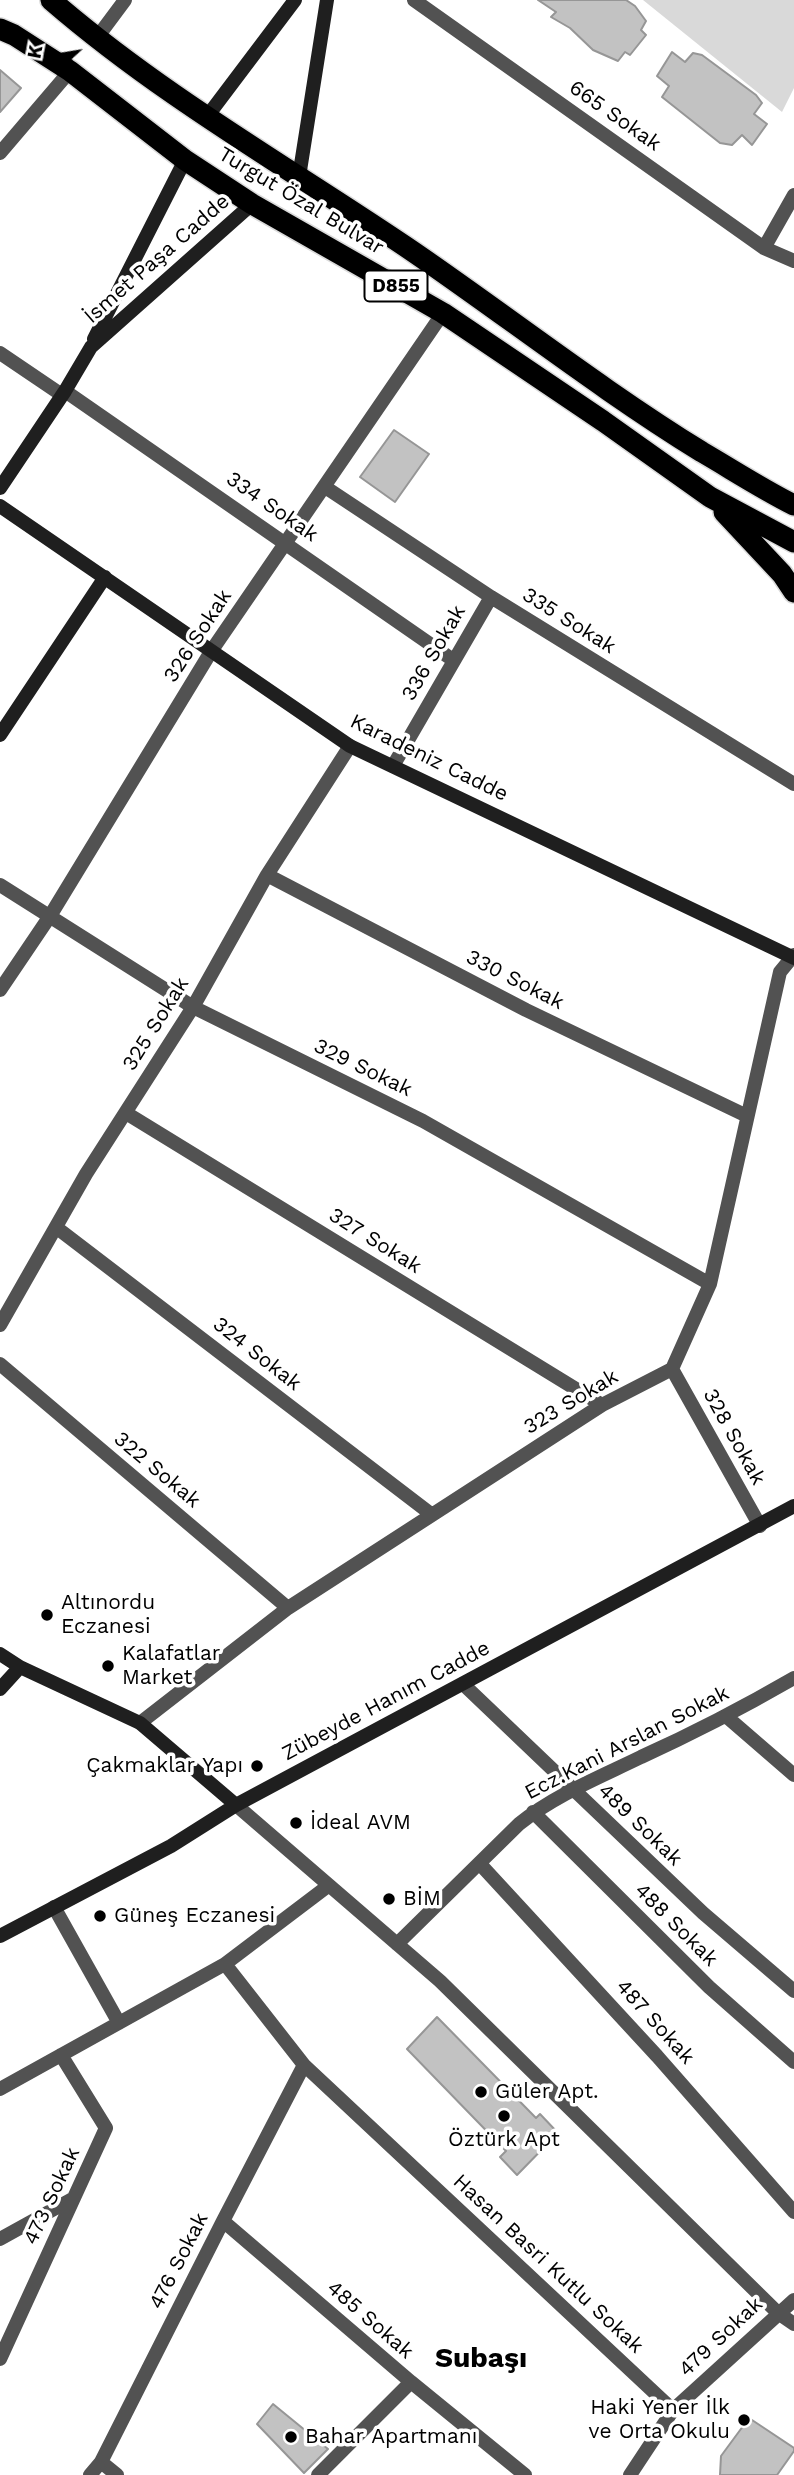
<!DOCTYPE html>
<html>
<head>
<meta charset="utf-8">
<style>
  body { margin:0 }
  #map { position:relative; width:794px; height:2475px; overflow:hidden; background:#fff; font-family:"Work Sans",sans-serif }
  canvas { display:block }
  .north { position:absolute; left:21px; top:21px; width:70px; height:70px; -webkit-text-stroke:5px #fff; paint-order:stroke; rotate:281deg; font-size:19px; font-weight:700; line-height:28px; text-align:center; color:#000 }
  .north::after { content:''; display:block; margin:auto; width:24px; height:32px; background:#000; clip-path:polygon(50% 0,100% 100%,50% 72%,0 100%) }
</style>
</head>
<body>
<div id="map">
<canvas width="794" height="2475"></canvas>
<div class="north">K</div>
</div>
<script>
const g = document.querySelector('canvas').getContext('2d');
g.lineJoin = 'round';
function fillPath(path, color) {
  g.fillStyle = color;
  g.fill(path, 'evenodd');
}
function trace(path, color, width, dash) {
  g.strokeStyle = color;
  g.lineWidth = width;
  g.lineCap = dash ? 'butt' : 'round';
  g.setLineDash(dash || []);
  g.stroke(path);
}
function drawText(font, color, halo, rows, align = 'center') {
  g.font = font + ' "Work Sans",sans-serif';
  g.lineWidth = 7;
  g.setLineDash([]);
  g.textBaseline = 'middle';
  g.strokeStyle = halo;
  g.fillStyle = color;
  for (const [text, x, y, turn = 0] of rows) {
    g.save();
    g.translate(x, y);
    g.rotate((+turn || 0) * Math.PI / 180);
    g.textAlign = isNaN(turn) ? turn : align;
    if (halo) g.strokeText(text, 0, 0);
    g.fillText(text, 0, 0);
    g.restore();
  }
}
const green = new Path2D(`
  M643 0H794V88L782 112Z`);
const building = new Path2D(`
  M538 0H626L635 6 646 21 641 30 646 35 630 55 625 52 618 61 593 50 570 28 551 17 556 12Z
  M672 52 685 62 693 53 702 55 756 95 762 103 754 114 767 124 752 145 742 135 732 145 720 143 662 97 669 86 657 76Z
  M0 70 21 88 0 112Z
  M394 430 429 454 395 502 360 477Z
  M437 2017 536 2118 540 2114 558 2133 517 2175 500 2157 506 2151 407 2049Z
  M273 2404 328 2449 304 2473 257 2424Z
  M749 2418 794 2448V2451L777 2475H720L721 2456Z`);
const street = new Path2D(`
  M414 0 764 248 794 261
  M96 39 125 0
  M0 153 70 71
  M764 248 794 195
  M0 353 62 395
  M65 391 453 660
  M325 487 491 597 794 784
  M393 766 491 597
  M267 875 526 1010 747 1116
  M0 885 193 1007 423 1121 710 1284
  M0 990 50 916 212 650 443 313
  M126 1113 602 1405
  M57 1228 431 1514
  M0 1325 86 1174 193 1007 267 875 350 746
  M0 1364 288 1608
  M672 1369 760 1526
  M463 1684 703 1913 794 1991
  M727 1717 794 1775
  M140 1723 288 1608 602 1405 672 1369 710 1284 780 972 794 955
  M236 1805 440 1981 778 2313 794 2324
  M533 1812 709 1987 794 2062
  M480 1864 657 2056 794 2212
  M54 1907 119 2023
  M397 1944 519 1824C555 1795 600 1777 641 1757 694 1733 744 1707 794 1678
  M225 1964 304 2065 673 2410
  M0 2089 225 1964 328 1886
  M223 2221 411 2382 525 2475
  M0 2239 74 2198
  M0 2359 106 2128 61 2055
  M101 2462 117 2475
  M90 2475 101 2462 223 2221 304 2065
  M318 2475 411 2382
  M630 2475 673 2410 794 2300`);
const secondary = new Path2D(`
  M206 118 295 0
  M299 177 327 0
  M94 339 185 160
  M0 488 65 391 91 347 252 204
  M0 506 350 746 794 958
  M0 735 105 577
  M0 1654 20 1667 140 1723 236 1805
  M0 1689 20 1667
  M0 1936 171 1846 236 1805 794 1506`);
const highway = new Path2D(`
  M51 0C163 97 293 170 415 253 511 319 603 391 702 452 733 470 762 489 794 505
  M0 29 14 35 70 71 185 160 252 204 443 313 603 421 710 497 794 542
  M724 512 782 574 794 592`);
const markers = [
  [47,1615,7,"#000"],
  [108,1666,7,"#000"],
  [257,1766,7,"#000"],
  [296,1823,7,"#000"],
  [389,1899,7,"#000"],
  [100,1916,7,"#000"],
  [481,2092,7,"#000"],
  [504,2116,7,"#000"],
  [744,2420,7,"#000"],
  [291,2437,7,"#000"]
];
const shields = [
  [396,286,63]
];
const shieldNames = [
  ["D855",396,286]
];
const streetNames = [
  ["665 Sokak",615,116,35],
  ["Turgut Özal Bulvar",301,201,31],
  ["İsmet Paşa Cadde",157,259,-41],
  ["334 Sokak",272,507,35],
  ["335 Sokak",569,621,32],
  ["326 Sokak",198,636,-57],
  ["336 Sokak",434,653,-60],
  ["Karadeniz Cadde",429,758,26],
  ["330 Sokak",515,980,27],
  ["325 Sokak",156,1024,-58],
  ["329 Sokak",363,1068,26],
  ["327 Sokak",375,1241,32],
  ["324 Sokak",257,1354,38],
  ["323 Sokak",571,1402,-31],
  ["328 Sokak",734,1437,61],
  ["322 Sokak",157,1470,40],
  ["Zübeyde Hanım Cadde",386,1701,-28],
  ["Ecz.Kani Arslan Sokak",627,1743,-27],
  ["489 Sokak",640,1825,44],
  ["488 Sokak",676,1925,45],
  ["487 Sokak",655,2022,48],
  ["473 Sokak",52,2196,-65],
  ["476 Sokak",179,2261,-63],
  ["Hasan Basri Kutlu Sokak",548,2264,43],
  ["485 Sokak",370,2320,41],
  ["479 Sokak",721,2337,-43]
];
const poiNames = [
  ["Altınordu",61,1603],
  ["Eczanesi",61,1627],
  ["Kalafatlar",122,1654],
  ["Market",122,1678],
  ["Çakmaklar Yapı",243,1766,"right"],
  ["İdeal AVM",310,1823],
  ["BİM",403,1899],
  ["Güneş Eczanesi",114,1916],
  ["Güler Apt.",495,2092],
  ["Öztürk Apt",504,2140,"center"],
  ["Haki Yener İlk",730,2408,"right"],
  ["ve Orta Okulu",730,2432,"right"],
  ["Bahar Apartmanı",305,2437]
];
const districtNames = [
  ["Subaşı",481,2359]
];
fillPath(green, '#d9d9d9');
fillPath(building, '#c2c2c2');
trace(building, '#969696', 2);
trace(highway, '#dbdbdb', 24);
trace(street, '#525252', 14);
trace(secondary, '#1f1f1f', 14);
trace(highway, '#000', 21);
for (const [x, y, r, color] of markers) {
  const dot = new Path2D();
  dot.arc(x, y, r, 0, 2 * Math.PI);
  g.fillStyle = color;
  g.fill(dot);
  trace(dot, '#fff', 2.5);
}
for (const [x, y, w] of shields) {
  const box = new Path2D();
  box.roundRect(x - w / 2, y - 15.5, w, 31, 5);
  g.fillStyle = '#fff';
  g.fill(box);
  trace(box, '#000', 2);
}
drawText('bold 19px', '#000', null, shieldNames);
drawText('21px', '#000', '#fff', streetNames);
drawText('21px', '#000', '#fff', poiNames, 'left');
drawText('bold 28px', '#000', '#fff', districtNames);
</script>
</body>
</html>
